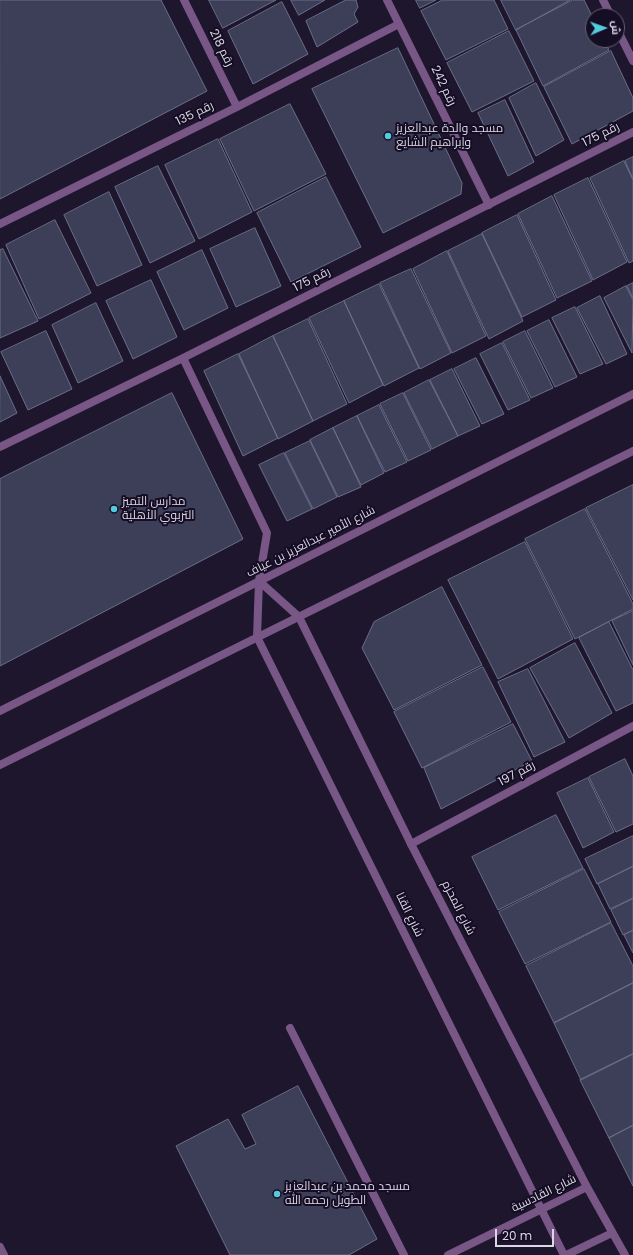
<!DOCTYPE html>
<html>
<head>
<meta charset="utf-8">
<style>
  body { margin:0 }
  #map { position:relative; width:633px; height:1255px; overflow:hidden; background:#1e162d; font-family:Poppins,Cairo,sans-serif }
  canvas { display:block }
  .north { position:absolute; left:585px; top:8px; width:40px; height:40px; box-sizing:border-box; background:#150d23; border:1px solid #645e71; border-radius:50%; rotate:88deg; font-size:11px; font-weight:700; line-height:16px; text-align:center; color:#dbd7e6 }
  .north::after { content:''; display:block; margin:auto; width:14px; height:18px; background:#53cbda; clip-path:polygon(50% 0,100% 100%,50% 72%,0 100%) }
  .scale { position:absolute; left:495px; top:1229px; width:59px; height:18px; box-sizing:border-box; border:2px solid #dbd7e6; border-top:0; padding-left:5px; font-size:12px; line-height:14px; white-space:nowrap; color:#dbd7e6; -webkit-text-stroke:3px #150d23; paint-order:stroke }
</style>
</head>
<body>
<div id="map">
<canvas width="633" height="1255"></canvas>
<div class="north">ش</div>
<div class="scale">20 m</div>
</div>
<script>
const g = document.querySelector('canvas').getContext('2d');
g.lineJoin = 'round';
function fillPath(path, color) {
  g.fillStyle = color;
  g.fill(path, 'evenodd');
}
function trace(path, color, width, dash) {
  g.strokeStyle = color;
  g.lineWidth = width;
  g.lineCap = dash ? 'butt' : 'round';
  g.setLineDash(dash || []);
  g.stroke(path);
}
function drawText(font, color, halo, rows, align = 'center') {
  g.font = font + ' Poppins,Cairo,sans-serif';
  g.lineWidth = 4;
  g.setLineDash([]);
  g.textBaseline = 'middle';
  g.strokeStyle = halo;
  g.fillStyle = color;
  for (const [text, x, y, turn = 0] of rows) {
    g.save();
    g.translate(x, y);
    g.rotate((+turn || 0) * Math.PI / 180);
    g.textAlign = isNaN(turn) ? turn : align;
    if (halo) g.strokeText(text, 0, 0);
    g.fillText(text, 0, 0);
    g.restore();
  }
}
const building = new Path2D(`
  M0 0H161L207 91 0 199Z
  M209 0H276L223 28Z
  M291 0H325L299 15Z
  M346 0H356L358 7 354 14 358 22 317 47 306 21Z
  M416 0H436L420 8Z
  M443 0H494L508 29 446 60 421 11Z
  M501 0H570L516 30Z
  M573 0H584L593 18V40H604L609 50 543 86 516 30Z
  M282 2 308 54 253 84 228 31Z
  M509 31 534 81 472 112 447 63Z
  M398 48 462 183 461 194 383 233 312 89Z
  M611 51 633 98V111L572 144 544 87Z
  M536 83 564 140 536 156 509 98Z
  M505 100 534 162 508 176 478 113Z
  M290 104 326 174 254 211 220 139Z
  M218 139 252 212 199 239 165 165Z
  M633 157V179L625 161Z
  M624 161 633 180V261L629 263 590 178Z
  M158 166 195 241 150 263 115 187Z
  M326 177 361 247 291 282 257 213Z
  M588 178 627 262 593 280 554 195Z
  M109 192 142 265 97 286 64 215Z
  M552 196 592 281 557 298 518 214Z
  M517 215 556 300 522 317 482 233Z
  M55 220 91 293 39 319 6 245Z
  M255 228 281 286 236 307 210 249Z
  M482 234 523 321 489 339 448 251Z
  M3 249 38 321 0 338V250Z
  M202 250 228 308 184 330 157 272Z
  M447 251 486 336 452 353 413 269Z
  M411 269 451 353 420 369 380 283Z
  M151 280 177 337 133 359 106 301Z
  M633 283V298L627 286Z
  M379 284 419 368 384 386 344 301Z
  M626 286 633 300 632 353 604 298Z
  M600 296 627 354 606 364 577 308Z
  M344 301 383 385 349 403 309 318Z
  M96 303 123 361 78 383 52 325Z
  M575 307 603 364 580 374 552 318Z
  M308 319 347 404 313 421 273 336Z
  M549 320 577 377 555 387 527 331Z
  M46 331 72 389 28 410 1 352Z
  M525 331 553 388 531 398 503 342Z
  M273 336 313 421 278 439 239 354Z
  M502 343 530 400 508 410 480 354Z
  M238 354 278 438 243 456 204 371Z
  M476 358 504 414 482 424 454 369Z
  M452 369 480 426 458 436 430 380Z
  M0 376 17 413 0 422Z
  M429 380 458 436 432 449 404 393Z
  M172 393 243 539 0 666V479Z
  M403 393 431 450 408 461 380 404Z
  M379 405 407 462 385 472 357 416Z
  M357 416 384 473 361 485 333 428Z
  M333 428 361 487 338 497 310 440Z
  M310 441 337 497 313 509 285 453Z
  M284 453 312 509 287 521 259 465Z
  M633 485V600L586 508Z
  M585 509 633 604V609L575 639 525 539Z
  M525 542 573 639 498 679 448 580Z
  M442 587 482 665 394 710 362 648 374 622Z
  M633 611V665L612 621Z
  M609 622 633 670V703L616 711 579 638Z
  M575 643 612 713 569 738 530 668Z
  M483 667 511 722 422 768 394 712Z
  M528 669 565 742 534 757 498 682Z
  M513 724 532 761 441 809 424 768Z
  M625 759 633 776V824L616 832 589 777Z
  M588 778 614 832 583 848 557 793Z
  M556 815 583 868 498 910 472 857Z
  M633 836V866L597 884 585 859Z
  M633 867V898L610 909 598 884Z
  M584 869 611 922 525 964 499 912Z
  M633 899V930L623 935 611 910Z
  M611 923 633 966V983L554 1023 526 966Z
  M633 931V953L624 935Z
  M633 983V1054L581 1080 554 1023Z
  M633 1054V1125L609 1138 580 1080Z
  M298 1086 377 1239 349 1255H230L176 1146 228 1119 245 1149 256 1144 242 1115Z
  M633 1126V1186L609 1138Z`);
const service = new Path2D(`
  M290 1028 404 1255`);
const minor = new Path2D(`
  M184 0 237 107
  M387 0 489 205
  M603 0 611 16
  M617 29 633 61
  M0 224 237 107 399 24
  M183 358 267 533 259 581
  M0 447 183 358 633 132
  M0 711 633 394
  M0 765 633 451
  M411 844 633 726
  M0 1247 4 1255`);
const tertiary = new Path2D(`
  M259 581 299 617 411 844 587 1187 625 1255
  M259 581 257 637 564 1255
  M448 1255 587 1187
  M566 1255 612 1233`);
const markers = [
  [388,136,4,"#53cbda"],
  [114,509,4,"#53cbda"],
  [277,1194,4,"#53cbda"]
];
const streetNames = [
  ["رقم 218",221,48,64],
  ["رقم 242",443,86,64],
  ["رقم 135",195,114,-26],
  ["رقم 175",601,135,-27],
  ["رقم 175",312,280,-27],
  ["شارع الأمير عبدالعزيز بن عياف",311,542,-27],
  ["رقم 197",517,774,-28],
  ["شارع المحزم",458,908,63],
  ["شارع القنا",409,915,64],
  ["شارع القادسية",544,1194,-26]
];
const poiNames = [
  ["مسجد والدة عبدالعزيز",396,129],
  ["وإبراهيم الشايع",396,143],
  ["مدارس التميز",122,502],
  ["التربوي الأهلية",122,516],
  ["مسجد محمد بن عبدالعزيز",285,1187],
  ["الطويل رحمه الله",285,1201]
];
fillPath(building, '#3d3f59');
trace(building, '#6b6e8a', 1);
trace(service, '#785685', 8);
trace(minor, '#785685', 8);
trace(tertiary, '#785685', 8);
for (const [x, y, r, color] of markers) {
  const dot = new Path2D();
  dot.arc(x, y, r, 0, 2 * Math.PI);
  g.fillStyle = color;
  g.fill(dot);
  trace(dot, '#150d23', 1.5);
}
drawText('12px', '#dbd7e6', '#150d23', streetNames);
drawText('12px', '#dbd7e6', '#150d23', poiNames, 'left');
</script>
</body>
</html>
